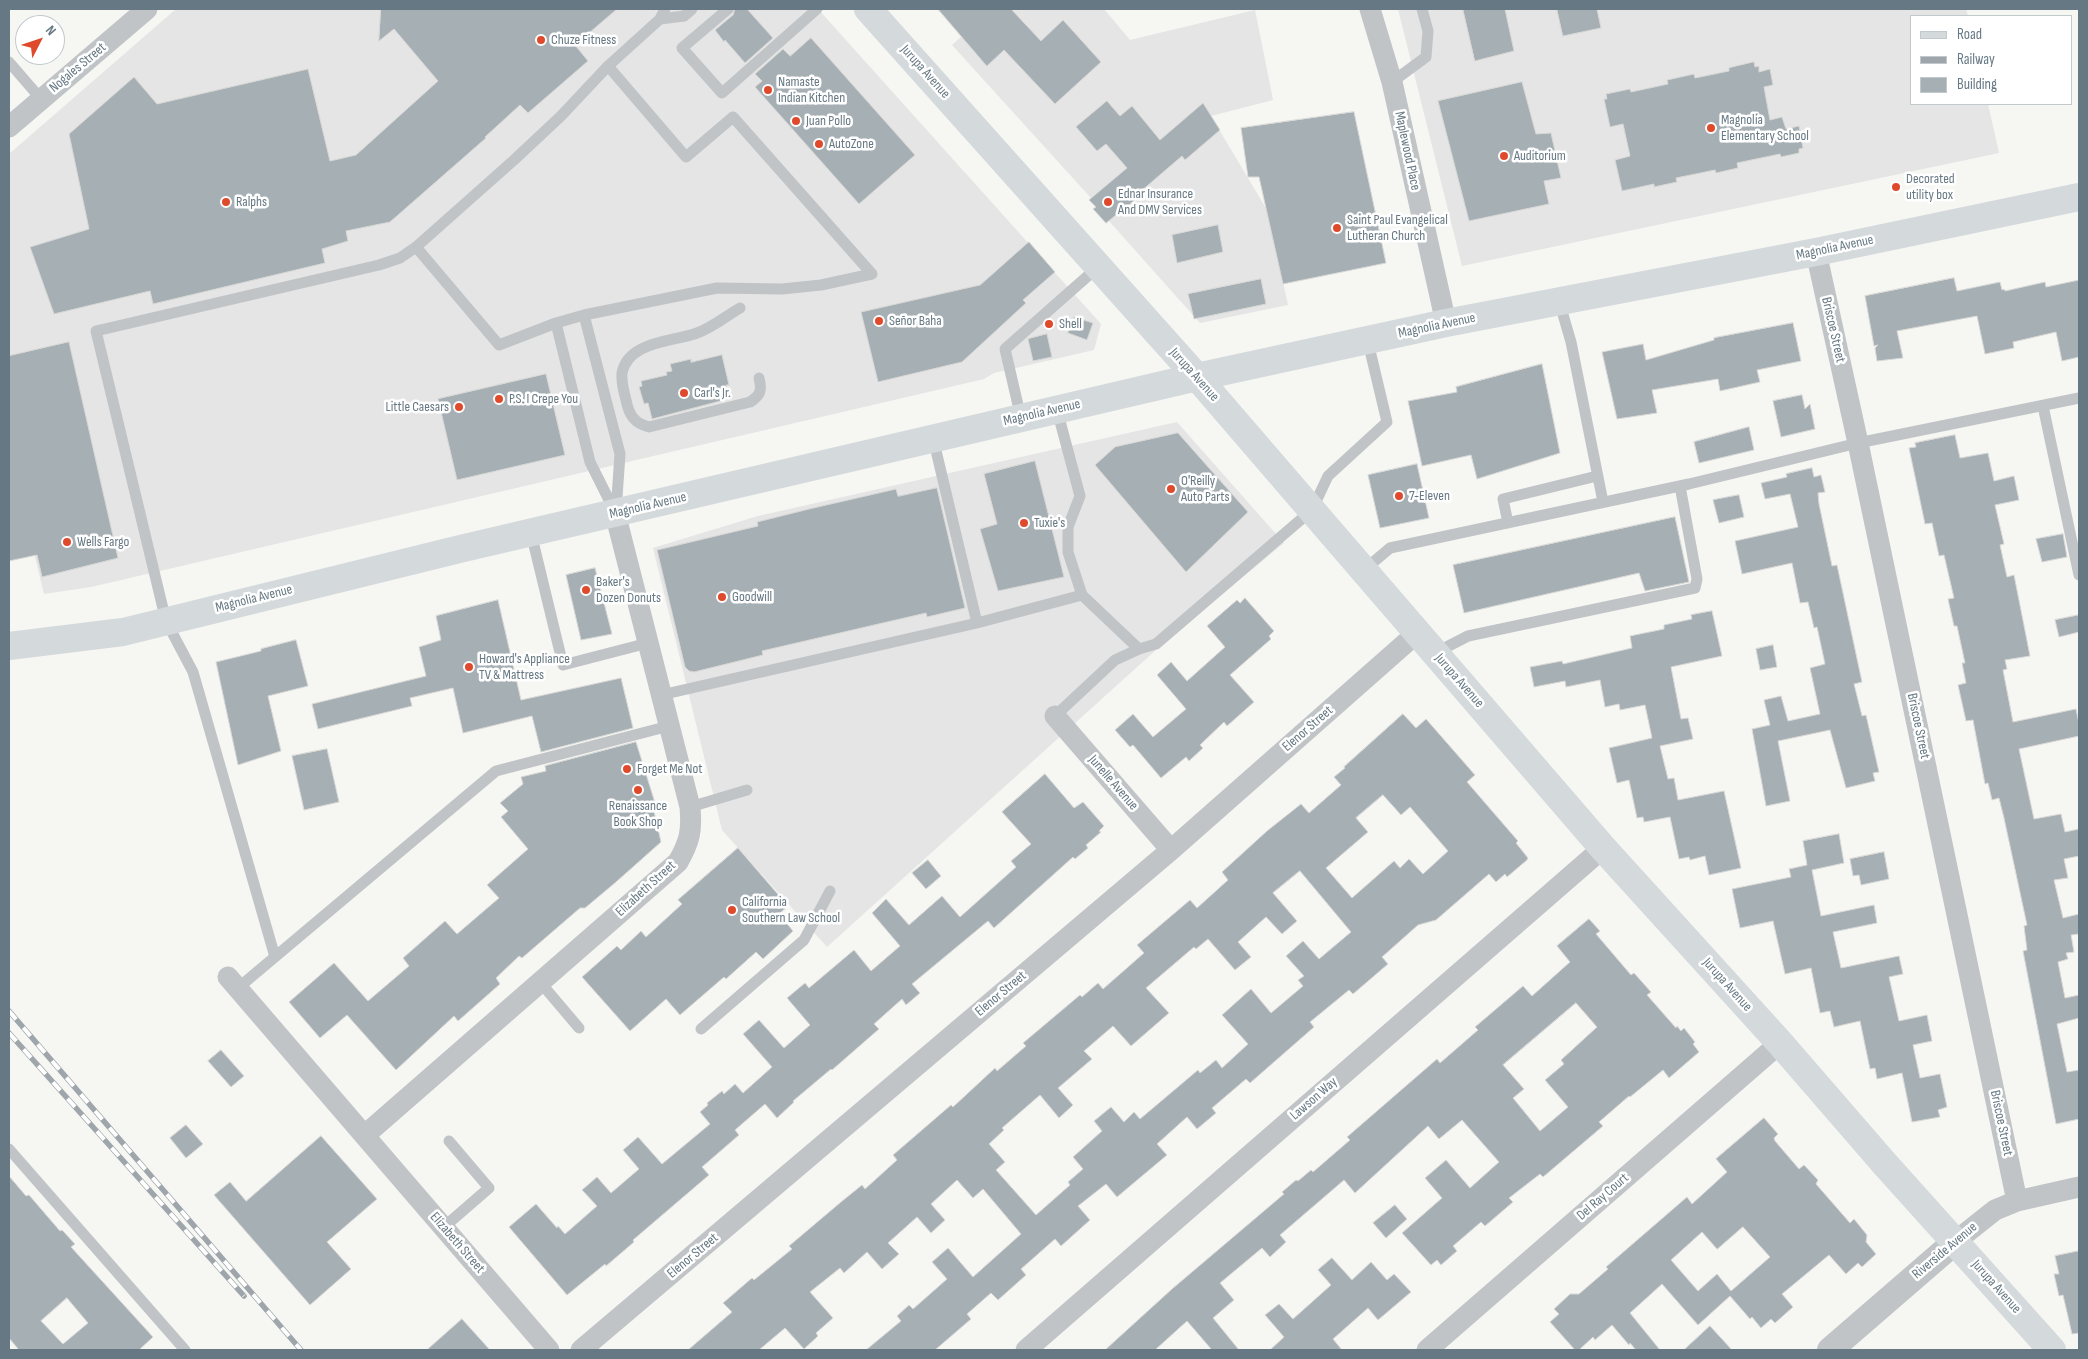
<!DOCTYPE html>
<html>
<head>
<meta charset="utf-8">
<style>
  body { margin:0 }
  #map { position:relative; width:2088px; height:1359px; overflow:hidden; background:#f6f6f3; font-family:"Sofia Sans Condensed",sans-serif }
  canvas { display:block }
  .frame { position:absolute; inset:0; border:10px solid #667883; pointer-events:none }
  .legend { position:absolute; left:1910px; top:15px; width:162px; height:90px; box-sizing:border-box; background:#fff; border:1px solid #c2c9cd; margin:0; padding:6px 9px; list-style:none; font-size:15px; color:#667883 }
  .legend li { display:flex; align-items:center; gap:10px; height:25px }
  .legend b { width:25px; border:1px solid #c2c9cd }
  .north { position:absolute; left:15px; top:15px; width:50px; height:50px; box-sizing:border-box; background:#fff; border:1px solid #c2c9cd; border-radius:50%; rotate:49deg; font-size:14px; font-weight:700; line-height:20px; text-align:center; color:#667883 }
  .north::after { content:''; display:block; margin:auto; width:18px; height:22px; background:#de4a2b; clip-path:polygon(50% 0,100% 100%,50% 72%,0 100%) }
</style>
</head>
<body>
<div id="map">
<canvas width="2088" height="1359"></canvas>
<div class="frame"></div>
<ul class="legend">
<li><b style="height:6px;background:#d4d9dc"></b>Road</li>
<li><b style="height:6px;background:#9fa6ab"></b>Railway</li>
<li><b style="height:14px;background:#a6afb4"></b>Building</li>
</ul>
<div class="north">N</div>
</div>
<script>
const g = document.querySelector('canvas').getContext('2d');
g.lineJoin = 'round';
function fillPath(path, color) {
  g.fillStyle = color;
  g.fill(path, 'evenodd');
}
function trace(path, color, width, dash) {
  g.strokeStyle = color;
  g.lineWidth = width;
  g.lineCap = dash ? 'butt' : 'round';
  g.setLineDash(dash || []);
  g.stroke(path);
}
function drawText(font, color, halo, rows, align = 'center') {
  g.font = font + ' "Sofia Sans Condensed",sans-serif';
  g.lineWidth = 5;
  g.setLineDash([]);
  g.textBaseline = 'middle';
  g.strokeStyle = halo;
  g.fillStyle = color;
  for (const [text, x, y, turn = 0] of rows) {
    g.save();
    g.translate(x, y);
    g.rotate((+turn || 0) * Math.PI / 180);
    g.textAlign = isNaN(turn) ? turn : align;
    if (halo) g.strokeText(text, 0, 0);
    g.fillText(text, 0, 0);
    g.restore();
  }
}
const built = new Path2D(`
  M176 9H818L1101 324 1094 350 994 373 984 379 91 587 44 594 9 449V154Z
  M992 9H1104L1130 40 1255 10 1273 100 1211 116 1267 210 1288 305 1200 323 1109 221 1106 224 1093 209 1095 207 1089 200 1091 198 952 45Z
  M1398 9H1966L1968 16H1912V104H1988L1999 153 1462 266Z
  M1177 422 1284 543 1167 640 827 947 722 830 653 548 758 516Z`);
const building = new Path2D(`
  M381 9H617L575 45 588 61 528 113 520 105 485 137 486 138 390 222 346 231 348 241 322 249 325 263 153 304 150 291 54 314 30 247 89 229 69 134 134 77 157 104 308 69 330 161 356 155 438 81 394 29 379 41Z
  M735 9H747L773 38 745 63 725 40 724 42 715 30 733 15Z
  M938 9H1011L1041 41 1063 20 1101 62 1055 104 1004 50 987 66Z
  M1463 9H1505L1514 51 1475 61Z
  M1557 9H1597L1601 28 1563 36Z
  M811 38 915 155 859 204 755 87 762 81 755 74 783 49 790 56Z
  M1754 62 1755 67 1759 66V72L1770 69 1773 85 1764 87 1770 120 1782 117 1786 129 1799 126 1803 148 1799 149V153L1781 157 1780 154 1737 163 1738 168 1716 173 1715 170 1676 178 1677 182 1654 187V184L1622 191 1615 160 1630 156 1623 124 1610 127 1604 99H1607L1606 94 1630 89 1631 92 1668 84 1667 80 1694 74 1695 78 1729 71V68Z
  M1522 82 1536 134 1551 133 1561 178 1544 181 1549 204 1469 221 1438 101Z
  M1107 101 1120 116 1132 106 1160 140 1203 103 1220 130 1185 160 1182 156 1133 198 1135 200 1106 223 1093 209 1096 207 1089 200 1127 168 1106 144 1097 151 1076 127Z
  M1354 112 1386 263 1283 284 1259 177H1248L1241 128Z
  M1218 225 1223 252 1177 263 1172 235Z
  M1029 242 1055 272 1023 300 1026 303 962 362 878 382 861 312 980 285Z
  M1954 278 1957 291 2000 282 2002 290 2004 289 2005 291 2045 282 2046 287 2079 280V357L2062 361 2056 332 2013 342 2014 348 1985 354 1977 316 1897 331 1903 358 1877 361 1875 348 1878 345 1874 346 1865 296Z
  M1261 279 1266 304 1194 319 1188 294Z
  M1074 317 1093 323 1087 340 1068 333Z
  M1793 323 1801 361 1757 370 1760 382 1720 391 1718 379 1652 390 1657 413 1617 419 1602 352 1643 344 1646 360 1714 340V338Z
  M1047 334 1052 357 1033 361 1028 339Z
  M69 342 118 558 42 577 37 555 9 561V356Z
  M722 355 729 385H726L728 399 652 419 648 403 644 404 639 387 642 386 641 381 667 375 666 372 672 371 670 364 691 359V362Z
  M1542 364 1560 453 1477 479 1471 455 1422 466 1408 401 1457 392 1456 387Z
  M546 374 565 455 457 480 438 399Z
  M1802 395 1805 409 1810 404 1815 429 1781 437 1773 401Z
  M1749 427 1754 450 1699 463 1694 442Z
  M1178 433 1248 512 1186 572 1095 465 1115 447Z
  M1955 435 1960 458 1988 453 1994 481 2014 476 2019 500 1995 505 2004 544 2000 545 2007 577 2014 575 2030 656 2005 660 2007 669 2003 670 2013 722 2076 709 2079 724V736L2019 749 2034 819 2061 814 2065 832 2079 829V856L2064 859 2068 878 2054 880 2063 918 2079 914V934L2071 935 2074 952 2066 953 2068 959 2058 962 2065 998 2079 995V1018L2057 1024 2067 1072 2079 1070V1119L2056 1124 2023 951 2027 950 2024 926 2027 925 2004 818 1999 798 1992 800 1988 783 1985 784 1973 720 1966 721 1958 685 1966 683 1962 663H1965L1957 626H1954L1948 599 1954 598 1944 555 1939 556 1932 523 1925 524 1909 448 1916 447 1915 443Z
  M1035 461 1064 577 998 591 980 529 997 524 984 474Z
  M1417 464 1429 518 1380 528 1368 475Z
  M1812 468 1814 477 1821 475 1825 492 1818 493 1819 504 1832 566 1837 565 1862 682 1854 684 1862 716 1866 715 1879 772 1873 773 1875 781 1846 788 1830 730 1778 741 1790 801 1766 806 1752 729 1770 725 1764 700 1781 696 1788 721 1820 714 1810 668 1825 664 1817 627 1814 628 1808 602 1800 603 1792 563 1742 574 1735 541 1798 527 1790 494 1765 499 1761 483 1787 477 1786 474Z
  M937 488 965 608 927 617 926 613 762 651 763 655 694 672 689 671 685 667 657 550 758 526 757 522 809 509 896 489 898 496Z
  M1739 495 1744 517 1719 523 1713 500Z
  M1675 517 1689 582 1645 591 1639 573 1464 613 1453 565Z
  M2063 534 2067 557 2042 562 2036 539Z
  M595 568 612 634 581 640 566 575Z
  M1245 598 1274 631 1269 636 1271 639 1230 675 1254 702 1227 726 1224 722 1200 745 1203 748 1189 761 1186 757 1161 778 1133 745 1130 747 1115 730 1133 714 1153 737 1186 709 1157 675 1171 662 1187 681 1225 647 1207 626 1237 600 1240 603Z
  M498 600 521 700 621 678 633 728 541 752 532 716 463 733 453 688 410 698 412 706 318 729 312 704 426 676 419 647 441 640 436 616Z
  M1712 611 1722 656 1671 667 1681 719 1688 718 1693 739 1660 746 1668 779 1674 778 1678 800 1724 791 1741 868 1709 875 1705 856 1690 860 1689 857 1679 859 1670 817 1644 822 1643 817 1637 818 1629 780 1617 783 1609 748 1652 738 1645 705 1620 710 1619 704 1605 707 1600 680 1566 687 1565 681 1534 687 1530 667 1562 661 1563 664 1632 648 1630 636 1664 629V625L1692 619 1691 615Z
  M2079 615V632L2059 637 2055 620Z
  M296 640 308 686 268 696 281 751 238 765 216 662 261 651V649Z
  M1773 645 1777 667 1760 670 1756 649Z
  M1403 714 1416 728 1426 719 1475 775 1467 782 1518 841 1516 843 1528 858 1527 860 1507 877 1505 874 1496 882 1489 874 1436 920 1418 925 1382 957 1388 964 1353 994 1349 990 1310 1022 1314 1027 1250 1083 1246 1079 1212 1108 1216 1113 1197 1129 1187 1117 1157 1144 1167 1155 1117 1197 1106 1184 1078 1206 1090 1220 1061 1246 1055 1239 1021 1269 1026 1275 998 1300 991 1293 967 1314 971 1319 935 1350H866L901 1321 897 1316 909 1305 913 1309 947 1279 932 1262 948 1248 973 1277 1021 1234 983 1189 973 1198 957 1180 931 1204 945 1220 931 1233 917 1217 888 1243 899 1254 882 1269 867 1252 844 1273 840 1268 810 1292 833 1318 816 1333 818 1336 804 1349 785 1328 759 1350H688L732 1312 723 1303 752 1278 754 1280 792 1249 789 1246 841 1202 862 1185 865 1189 897 1160 893 1155 951 1105 953 1107 995 1068 997 1071 1026 1046 1023 1043 1080 995 1082 997 1098 983 1103 989 1144 953 1137 945 1190 900 1197 908 1228 880 1222 872 1267 831 1301 804 1309 813 1341 785 1334 777 1345 768 1344 767ZM1383 795 1401 815 1410 807 1448 851 1423 874 1409 859 1400 868 1394 861 1352 898 1326 868 1368 832 1356 818ZM1300 871 1351 932 1319 959 1303 941 1286 956 1304 976 1298 980 1303 986 1271 1013 1251 989 1222 1015 1248 1044 1222 1068 1216 1060 1200 1073 1198 1070 1140 1119 1134 1112 1124 1122 1111 1107 1094 1121 1102 1131 1073 1157 1083 1169 1068 1182 1070 1185 1036 1215 996 1170 1005 1162 989 1144 1004 1130 1002 1128 1040 1095 1059 1118 1073 1105 1058 1088 1092 1059 1084 1051 1113 1026 1131 1046 1169 1013 1146 988 1194 947 1196 949 1208 939 1235 970 1251 957 1238 942 1266 917 1282 934 1297 921 1273 893Z
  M636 742 656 806 653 807 661 842 616 882 585 908H580L522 958 519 956 496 978 500 984 458 1021 454 1016 396 1070 347 1015 320 1038 289 1002 334 963 368 1001 409 966 403 958 445 921 457 934 499 898 487 885 528 849 501 817 508 811 500 803 523 784 521 777 546 771 545 766Z
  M327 749 339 802 304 810 292 756Z
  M1045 774 1074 808 1083 802 1104 826 1099 831 1101 832 1086 845 1088 848 1075 859 1073 857 994 928 988 921 912 984 920 993 906 1005 902 999 874 1024 879 1029 832 1070 831 1069 793 1101 794 1102 777 1118 765 1104 735 1130 739 1135 702 1167 709 1175 633 1240 634 1242 606 1266 605 1264 567 1295 509 1227 536 1204 557 1228 558 1226 565 1234 597 1206 582 1190 597 1177 611 1193 639 1169 623 1150 638 1137 662 1164 710 1124 700 1112 708 1105 707 1103 722 1091 724 1094 735 1084 743 1093 772 1067 743 1034 759 1020 784 1048 810 1025 787 998 805 983 809 988 854 950 871 971 900 946 872 913 886 899 909 925 942 896 960 917 1016 867 1011 861 1031 844 1002 812Z
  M1839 834 1844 863 1812 870 1821 916 1874 905 1877 923 1833 932 1841 968 1899 956 1903 974 1889 977 1899 1021 1927 1015 1932 1041 1913 1045 1920 1078 1940 1074 1947 1107 1938 1110 1940 1117 1912 1122 1902 1073 1877 1079 1875 1068 1870 1069 1860 1021 1834 1027 1830 1011 1820 1013 1811 968 1785 974 1773 921 1740 928 1732 889 1791 877 1789 869 1807 865 1803 841Z
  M738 848 788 906 779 914 793 931 763 959 756 952 726 979 724 977 680 1015 666 999 630 1031 582 977 617 946 621 950 641 931 646 937 682 904 678 900Z
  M1884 852 1889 879 1861 885 1859 875 1853 876 1850 859Z
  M928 860 941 876 926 889 912 873Z
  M1589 919 1600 931 1596 934 1631 975 1634 973 1651 992 1647 995 1676 1028 1677 1026 1681 1031 1684 1028 1695 1042 1693 1044 1699 1052 1669 1078 1663 1070 1630 1097 1629 1096 1599 1122 1603 1126 1543 1177 1540 1174 1509 1198 1513 1202 1485 1226 1481 1222 1453 1246 1457 1251 1441 1265 1437 1260 1431 1265 1402 1233 1442 1198 1425 1178 1446 1160 1470 1188 1499 1162 1462 1120 1439 1139 1428 1126 1355 1193 1344 1180 1280 1235 1286 1242 1270 1257 1262 1248 1220 1283 1234 1300 1213 1318 1239 1350H1212L1187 1321 1155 1350H1105L1172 1289 1284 1194 1282 1192 1296 1180 1298 1181 1311 1170 1313 1172 1350 1140 1347 1137 1437 1059 1440 1063 1478 1030 1475 1027 1523 986 1532 996 1570 962 1557 946ZM1576 1003 1597 1027 1561 1060 1564 1064 1545 1080 1568 1107 1540 1131 1513 1098 1524 1089 1503 1065Z
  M221 1050 244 1076 231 1087 208 1061Z
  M1764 1118 1778 1134 1774 1138 1775 1141 1799 1169 1804 1165 1818 1180 1816 1184 1850 1223 1854 1219 1867 1235 1866 1242 1876 1254 1862 1267 1858 1263 1846 1274 1829 1255 1782 1294 1793 1307 1775 1323 1771 1319 1761 1328 1752 1317 1750 1319 1730 1296 1698 1325 1662 1284 1630 1313 1660 1350H1636L1630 1343 1629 1345 1612 1325 1595 1340 1593 1337 1579 1350H1575L1550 1322 1559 1314 1554 1309 1570 1294H1579L1608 1269 1606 1267 1687 1197 1692 1204 1727 1172 1716 1159ZM1743 1227 1770 1257 1731 1291 1717 1274 1698 1291 1671 1260 1702 1232 1717 1249Z
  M186 1125 203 1144 186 1158 170 1138Z
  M321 1136 377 1199 327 1242 351 1269 310 1305 214 1195 230 1182 246 1201Z
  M9 1176 26 1196 29 1195 60 1231 62 1230 75 1244 71 1247 153 1337 139 1350H19L9 1338ZM67 1298 88 1323 63 1344 41 1321Z
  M1395 1205 1407 1219 1386 1238 1373 1223Z
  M2079 1251V1333L2072 1334 2063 1295 2059 1296 2054 1274H2059L2055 1256Z
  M1332 1258 1352 1280 1371 1262 1387 1280 1394 1274 1411 1292 1378 1320 1368 1308 1333 1339 1342 1350H1270L1284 1337 1265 1315 1279 1304 1293 1319 1331 1285 1318 1270Z
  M462 1319 490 1350H427Z
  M1710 1326 1732 1350H1684Z`);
const service = new Path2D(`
  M665 9 660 19 684 16 692 9
  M728 9 682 48 722 93 817 9
  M9 62 41 99
  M1392 82 1426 57 1428 31 1422 9
  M416 247 499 345 556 323 584 315 717 288 782 289 821 285 872 274 733 117 686 157 608 66
  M1559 301 1571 342 1603 502
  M740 308C726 316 712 328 697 333 673 342 628 341 622 373 621 382 624 392 626 400 629 415 634 423 649 427L750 402C761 395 762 390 759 378
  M584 315 620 454 616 512
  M556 323 590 462 615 512
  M2043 406 2079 575
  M1057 410 1080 496 1068 527V552L1082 595
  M1021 418 1005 349 1098 267
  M933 438 977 623
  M1508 523 1503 499 1597 476
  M531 533 563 665 648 643
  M1364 570 1390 548 1689 484 1858 443 2079 398
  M1435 653 1468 636 1695 588 1697 579 1680 486
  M661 695 977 623 1082 595 1139 649
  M1055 716 1115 660 1139 649 1156 644 1312 510 1328 476 1387 422 1368 342
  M690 807 747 790
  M275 957 193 672 166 621 96 331 379 265 400 258 416 247 514 160 561 116 608 66 660 19
  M540 982 579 1028
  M238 988 496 771 669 726
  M701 1029 804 940 830 891
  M9 1149 185 1350
  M444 1227 489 1188 449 1141`);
const minor = new Path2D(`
  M1370 9 1392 82 1446 323
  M9 127 147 9
  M1816 252 1858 443 2017 1201
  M1055 716 1171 850
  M228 977 549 1350
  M365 1135 678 862C690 841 692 831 690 807L615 513
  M1956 1241 1995 1210 2017 1201 2079 1187
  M581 1350 1171 850 1417 633
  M1026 1350 1603 848
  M1427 1350 1780 1043`);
const tertiary = new Path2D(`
  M1830 1350 1956 1241`);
const secondary = new Path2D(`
  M868 9 1197 377 1603 848 1780 1043 1884 1163 2052 1350`);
const primary = new Path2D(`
  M9 646 123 632 464 548 1197 377 1446 323 1816 252 2079 197`);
const rail = new Path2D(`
  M9 1011 301 1350
  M9 1033 244 1296`);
const markers = [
  [541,40,5,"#de4a2b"],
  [768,90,5,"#de4a2b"],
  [796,121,5,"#de4a2b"],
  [1711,128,5,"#de4a2b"],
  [819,144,5,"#de4a2b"],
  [1504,156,5,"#de4a2b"],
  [1896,187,5,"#de4a2b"],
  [226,202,5,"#de4a2b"],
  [1108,202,5,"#de4a2b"],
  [1337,228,5,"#de4a2b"],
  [879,321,5,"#de4a2b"],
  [1049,324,5,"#de4a2b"],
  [684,393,5,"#de4a2b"],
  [499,399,5,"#de4a2b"],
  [459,407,5,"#de4a2b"],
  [1171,489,5,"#de4a2b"],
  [1399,496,5,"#de4a2b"],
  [1024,523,5,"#de4a2b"],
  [67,542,5,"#de4a2b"],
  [586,590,5,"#de4a2b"],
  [722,597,5,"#de4a2b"],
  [469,667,5,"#de4a2b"],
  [627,769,5,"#de4a2b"],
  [638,790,5,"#de4a2b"],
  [732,910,5,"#de4a2b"]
];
const poiNames = [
  ["Chuze Fitness",551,40],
  ["Namaste",778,82],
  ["Indian Kitchen",778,98],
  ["Magnolia",1721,120],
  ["Elementary School",1721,136],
  ["Juan Pollo",806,121],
  ["AutoZone",829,144],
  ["Auditorium",1514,156],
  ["Decorated",1906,179],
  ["utility box",1906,195],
  ["Ednar Insurance",1118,194],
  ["And DMV Services",1118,210],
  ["Ralphs",236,202],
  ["Saint Paul Evangelical",1347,220],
  ["Lutheran Church",1347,236],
  ["Señor Baha",889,321],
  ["Shell",1059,324],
  ["Carl's Jr.",694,393],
  ["P.S. I Crepe You",509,399],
  ["Little Caesars",449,407,"right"],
  ["O'Reilly",1181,481],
  ["Auto Parts",1181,497],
  ["7-Eleven",1409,496],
  ["Tuxie's",1034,523],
  ["Wells Fargo",77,542],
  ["Baker's",596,582],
  ["Dozen Donuts",596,598],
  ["Goodwill",732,597],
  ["Howard's Appliance",479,659],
  ["TV & Mattress",479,675],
  ["Forget Me Not",637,769],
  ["Renaissance",638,806,"center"],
  ["Book Shop",638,822,"center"],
  ["California",742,902],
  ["Southern Law School",742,918]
];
const streetNames = [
  ["Nogales Street",78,68,-40],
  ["Jurupa Avenue",925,72,48],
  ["Maplewood Place",1407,151,78],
  ["Magnolia Avenue",1835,248,-12],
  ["Magnolia Avenue",1437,326,-12],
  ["Briscoe Street",1833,330,77],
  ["Jurupa Avenue",1194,375,48],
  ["Magnolia Avenue",1042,413,-13],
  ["Magnolia Avenue",648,506,-13],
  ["Magnolia Avenue",254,599,-14],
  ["Jurupa Avenue",1459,681,49],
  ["Briscoe Street",1918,726,78],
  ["Elenor Street",1308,729,-41],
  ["Junelle Avenue",1113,783,49],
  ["Elizabeth Street",646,889,-42],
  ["Jurupa Avenue",1727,985,48],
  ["Elenor Street",1001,994,-40],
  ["Lawson Way",1314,1099,-41],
  ["Briscoe Street",2001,1123,78],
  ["Del Ray Court",1603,1197,-41],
  ["Elizabeth Street",457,1243,49],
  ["Riverside Avenue",1945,1251,-40],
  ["Elenor Street",693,1256,-40],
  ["Jurupa Avenue",1996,1287,48]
];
fillPath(built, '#e4e5e4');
fillPath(building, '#a6afb4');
trace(building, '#d8d8d6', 1);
trace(service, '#c0c4c7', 11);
trace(minor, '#c0c4c7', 21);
trace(tertiary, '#c0c4c7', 26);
trace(secondary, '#d4d9dc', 28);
trace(primary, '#d4d9dc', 28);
trace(rail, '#9fa6ab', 5.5);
trace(rail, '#fff', 4, [11]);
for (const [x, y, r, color] of markers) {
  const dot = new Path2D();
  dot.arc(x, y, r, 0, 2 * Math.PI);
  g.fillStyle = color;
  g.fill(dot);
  trace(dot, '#fff', 2);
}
drawText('14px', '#667883', '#fff', poiNames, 'left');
drawText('14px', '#667883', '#fff', streetNames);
</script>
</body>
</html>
